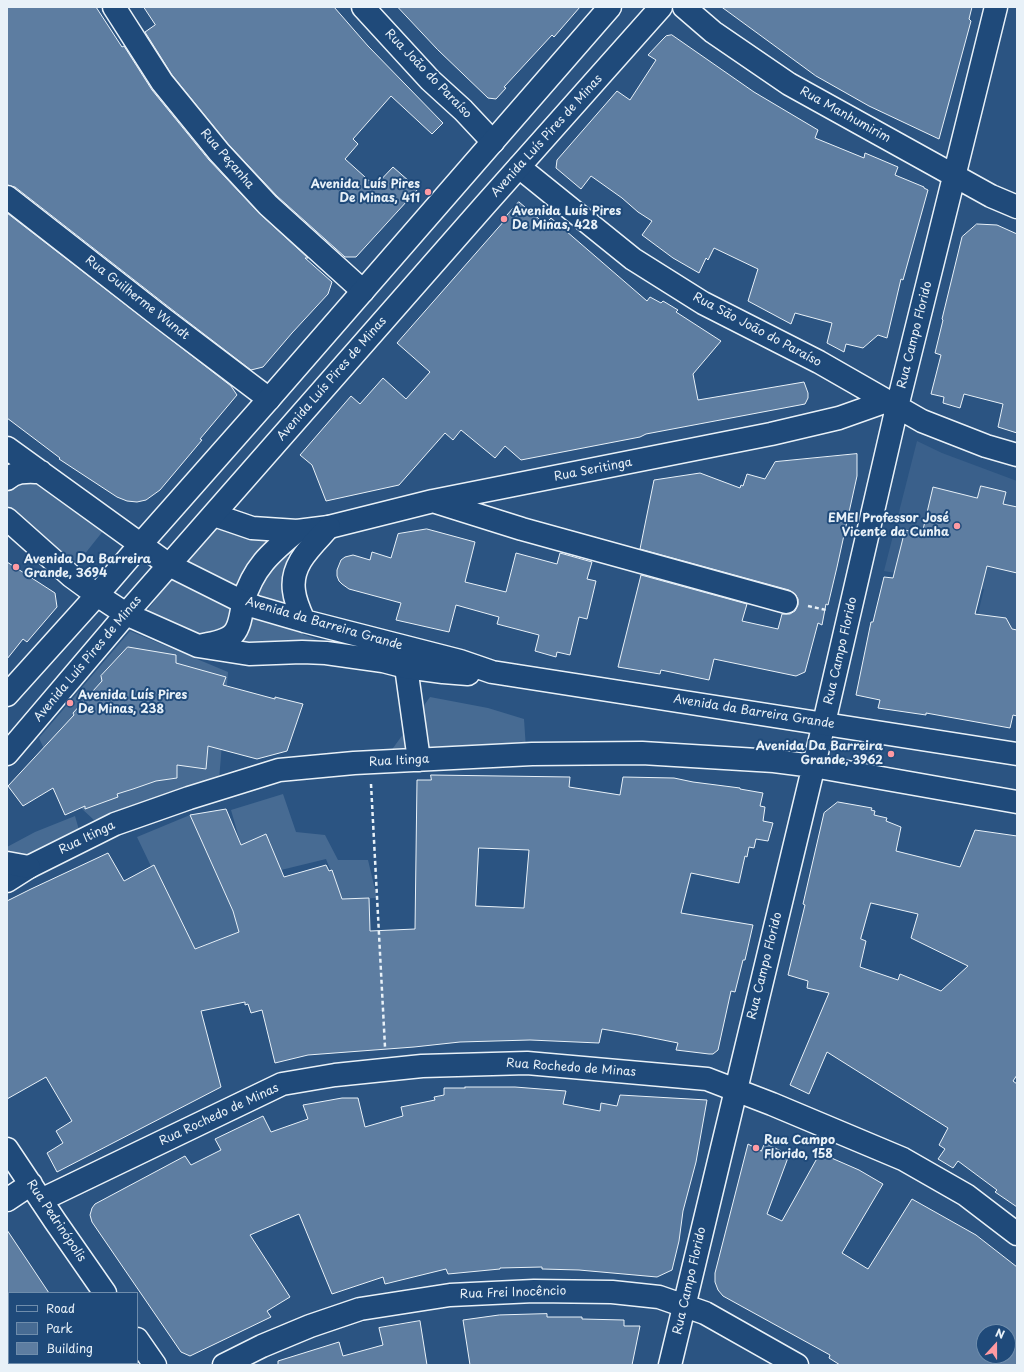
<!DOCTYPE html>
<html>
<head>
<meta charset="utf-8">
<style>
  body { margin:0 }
  #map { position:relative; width:1024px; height:1372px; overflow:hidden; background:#2b5482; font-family:"Playpen Sans",sans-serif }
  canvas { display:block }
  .frame { position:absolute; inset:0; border:8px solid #e8f1f8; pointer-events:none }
  .legend { position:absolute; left:8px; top:1292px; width:130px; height:72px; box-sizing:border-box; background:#1f4a7a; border:1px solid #6f8dac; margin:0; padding:5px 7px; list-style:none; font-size:12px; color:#e8f1f8 }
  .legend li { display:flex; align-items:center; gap:8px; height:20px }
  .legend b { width:20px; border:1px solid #6f8dac }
  .north { position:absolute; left:976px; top:1324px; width:40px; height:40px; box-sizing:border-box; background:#1f4a7a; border:1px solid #6f8dac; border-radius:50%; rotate:21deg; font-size:11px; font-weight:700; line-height:16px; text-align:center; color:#e8f1f8 }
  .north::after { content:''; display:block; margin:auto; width:14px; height:18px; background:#ff9aa2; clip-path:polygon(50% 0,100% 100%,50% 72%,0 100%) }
</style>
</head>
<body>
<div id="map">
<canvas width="1024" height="1372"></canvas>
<div class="frame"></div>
<ul class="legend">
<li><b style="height:5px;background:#1f4a7a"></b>Road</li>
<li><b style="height:11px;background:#476b93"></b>Park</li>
<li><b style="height:11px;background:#5d7da1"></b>Building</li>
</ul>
<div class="north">N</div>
</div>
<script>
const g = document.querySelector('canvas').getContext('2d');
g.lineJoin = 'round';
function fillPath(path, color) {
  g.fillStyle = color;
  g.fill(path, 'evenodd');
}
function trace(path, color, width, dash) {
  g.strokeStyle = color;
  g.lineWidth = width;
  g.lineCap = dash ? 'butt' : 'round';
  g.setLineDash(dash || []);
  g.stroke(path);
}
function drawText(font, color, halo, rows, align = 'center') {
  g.font = font + ' "Playpen Sans",sans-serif';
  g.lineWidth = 4;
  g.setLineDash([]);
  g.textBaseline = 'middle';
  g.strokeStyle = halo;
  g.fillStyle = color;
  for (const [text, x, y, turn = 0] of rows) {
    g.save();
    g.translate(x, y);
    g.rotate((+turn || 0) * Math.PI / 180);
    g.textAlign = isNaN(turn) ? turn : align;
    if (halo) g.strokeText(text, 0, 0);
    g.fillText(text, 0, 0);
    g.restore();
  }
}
const built = new Path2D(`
  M917 441 942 453 1017 481V654L970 647 984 589 884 571Z`);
const green = new Path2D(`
  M31 477 107 526 72 570 7 514V496L10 487Z
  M218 523 280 539 236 592 185 564Z
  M278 555 288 557 285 579 291 611 252 606 254 585Z
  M176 574 234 605 227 629 196 637 145 614 168 582Z
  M247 612 278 625 329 644 239 646Z
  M130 631 228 672 219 780 94 820 81 808 68 801 39 738Z
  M430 697 488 708 524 719 526 749 388 755Z
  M283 794 296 832 325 835 338 860H368L377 898 342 899 326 859 281 870 266 834 241 845 231 810Z
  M190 815 233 911 239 932 191 950 137 837Z
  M75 816 81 837 29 861 7 857V847L35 832Z`);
const building = new Path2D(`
  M7 7H96L122 47 124 46 152 90 209 160 259 213 308 258H305L332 282 328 294 292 333 263 367 251 370 170 308 15 187 7 185Z
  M144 7H334L368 46 443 123 432 134 391 96 353 139 358 144 345 159 375 186 393 167 418 189 356 257H345L277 196 228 144 172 75 145 32 155 25Z
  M398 7H580L554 37 552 35 504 87 506 88 496 99 488 98 438 50Z
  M722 7H972L969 19 971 21 939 139 869 106 816 76Z
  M672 35 754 92 818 130 815 138 864 158 865 153 898 167 895 175 924 187V188L928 190 903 280 901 279 887 338 878 335 863 348 846 344 844 352 827 343 832 323 795 313 791 324 748 301 758 269 714 248 708 260 706 258 699 273 673 258 642 235 652 221 638 212 622 198 591 176 581 189 556 168 557 160 617 91 630 100 656 60 648 55 663 39 666 36Z
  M519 202 545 224 551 218 647 301 650 297 661 303 663 301 678 310 676 312 721 341 693 374 698 400 804 382 808 393V398L805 404 646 434 640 437 521 460 505 446 495 458 461 430 453 440 445 433 399 485 326 501 312 465 300 455 351 396 360 404 383 378 406 399 430 372 397 343 505 220 504 219Z
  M7 213 231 386 237 395 200 439 202 440 160 490 146 500 137 502 127 501 117 497 59 459 60 458 7 418Z
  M977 224 997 225 1017 234V433L998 427 1003 404 964 394 960 408 943 403 944 397 931 394 941 355 935 353 943 320 942 319 962 237Z
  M857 454V476L837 567 828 605 826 604 822 625 818 623 805 672 796 676 714 659 709 680 661 670 660 674 618 667 641 575 747 604 742 621 778 629 782 614H790L795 611 798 605V599L795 594 789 590 640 549 654 480 700 473 740 488 741 485 743 486 747 474 765 479 775 462Z
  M981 486 1006 492 1003 504 1017 507V573L987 566 975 614 1006 618 1012 629 1017 630V716L1013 715 1010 728 926 713V715L878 708 880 700 856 695 871 622H873L884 577 893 578 905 530 922 534 933 487 977 498Z
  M427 529 475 542 465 582 506 592 516 553 557 564 560 553 592 562 587 579 596 581 587 619 579 617 570 655 557 652 556 657 535 651 539 635 497 624 499 617 456 605 449 632 396 620 401 603 349 589 342 584 339 581 337 576V570L341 560 345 557 353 555 370 560 372 552 391 558 398 534Z
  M7 562 55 593 57 607 27 642 23 639 7 659Z
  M128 647 176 655V663L226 677 223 685 275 699V697L303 704 287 751 257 759 208 746 206 769 177 765V778L156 781 133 789 117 794 118 797 85 809V806L65 815 53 788 23 806 8 786 74 715 73 713 102 681 101 676Z
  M431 775 570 777 569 787 620 795 623 777 674 778 693 782 740 788V789L763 793 760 806 765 807 763 821 773 823 768 841 756 839 754 848 749 847 747 857 745 856 739 883 691 873 681 913 753 925 745 960H743L735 992 731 991 718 1050 713 1054H709L676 1050 678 1043 638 1035 602 1029 599 1043 530 1040 460 1042 414 1047 308 1055 275 1063 262 1010 251 1013 248 1004 245 1005V1002L201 1011 221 1087 57 1172 47 1153 63 1143 56 1131 72 1121 46 1077 7 1099V901L31 889 108 853 124 881 154 865 195 949 239 932 233 911 190 815 226 809 241 845 266 834 284 877 326 865 329 871 332 870 342 899 369 898 370 931 415 929 417 780H431ZM479 848 529 850 524 908 476 906Z
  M838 802 872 808 871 810 875 811 874 815 887 818 886 821 901 827 896 851 960 867 975 830 1017 836V1075L1013 1081 1017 1084V1207L995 1192 997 1190 958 1161 953 1168 938 1159 945 1149 939 1145 948 1128 827 1052 809 1094 790 1085 829 993 807 988 808 981 788 975 805 905 803 904 824 813ZM871 903 918 914 911 938 968 966 941 991 900 974 898 980 860 967 866 941 861 939Z
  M465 1087H515L566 1091 563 1104 600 1111 601 1103 617 1106 620 1095 707 1100 696 1162 683 1211 679 1241 672 1270 657 1277 579 1270 542 1269V1267L500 1268V1269L448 1274 446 1269 385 1284 383 1277 332 1294 299 1214 250 1235 290 1297 267 1311 271 1317 190 1356 181 1352 92 1222 90 1215 92 1208 95 1204 185 1156 191 1165 221 1150 215 1139 263 1116 271 1132 308 1119 303 1105 342 1098H358L365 1127 403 1116 401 1107 435 1100 434 1097 444 1095V1088H465Z
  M765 1143 789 1155 767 1214 782 1221 820 1153 859 1170 883 1184 842 1253 868 1269 912 1199 976 1235 1017 1267V1365H840L829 1358 830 1355 723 1296 718 1290 715 1282V1273L748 1144 761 1151ZM984 1332H1008V1356H984Z
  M7 1230 49 1293H7Z
  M547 1314V1317H582V1319L624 1320V1326H640L632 1365H470L463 1320 499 1315Z
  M420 1321 427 1365H278V1361L339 1342 343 1356 383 1345 379 1328Z`);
const path = new Path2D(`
  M808 606 826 610
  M371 784 385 1047`);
const minor = new Path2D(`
  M114 7 162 82 219 152 268 205 363 291
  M363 7 430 80 463 110 493 142
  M684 7 713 32 789 84 991 196 1017 207
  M519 167 633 259 703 303 819 362 922 421 986 446 1017 455
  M7 197 162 318 269 399
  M436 502 522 529 786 602
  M214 515 252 528 297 531 329 527 433 501 771 434 839 418 887 401
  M243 602C253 568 270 553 297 531
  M406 667 419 760
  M7 881 29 867 115 824 189 798 279 770 354 763 532 754 642 753 774 761 813 766 1017 802
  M7 1149 55 1221 105 1293
  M7 1200 31 1184
  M41 1200 282 1084 335 1075 422 1066 527 1063 707 1079 772 1104 903 1159 966 1195 1017 1234
  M137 1339 155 1365
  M224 1365 262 1346 310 1326 360 1309 450 1295 534 1291 612 1292 659 1297 705 1313 797 1365
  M670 1365 824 723 897 407 996 7`);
const secondary = new Path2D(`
  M7 448 169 565 243 602 256 607 304 621 460 661 492 672 1017 754
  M7 479C17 470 28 472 41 472
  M7 519 71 576 97 595 126 614 198 646 249 654 302 652 326 653 383 661 406 667 443 672 468 674
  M304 621C300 612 295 601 294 591 290 564 312 546 329 527
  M203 645C235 640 239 634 243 602
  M7 695 97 595 140 545 269 399 610 7
  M7 754 126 614 485 205 661 7
  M7 863 29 867`);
const markers = [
  [428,192,4,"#ff9aa2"],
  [504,219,4,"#ff9aa2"],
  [957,526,4,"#ff9aa2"],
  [16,567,4,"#ff9aa2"],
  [70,703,4,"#ff9aa2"],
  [891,754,4,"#ff9aa2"],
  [756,1148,4,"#ff9aa2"]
];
const streetNames = [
  ["Rua João do Paraíso",428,74,46],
  ["Rua Manhumirim",845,115,29],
  ["Avenida Luís Pires de Minas",547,136,-48],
  ["Rua Peçanha",227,159,49],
  ["Rua Guilherme Wundt",137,298,38],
  ["Rua São João do Paraíso",757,330,28],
  ["Rua Campo Florido",915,335,-76],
  ["Avenida Luís Pires de Minas",332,379,-49],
  ["Rua Seritinga",593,470,-11],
  ["Avenida da Barreira Grande",324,624,16],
  ["Rua Campo Florido",841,651,-77],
  ["Avenida Luís Pires de Minas",88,659,-50],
  ["Avenida da Barreira Grande",754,712,9],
  ["Rua Itinga",399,761,-3],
  ["Rua Itinga",87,838,-26],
  ["Rua Campo Florido",765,966,-76],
  ["Rua Rochedo de Minas",571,1068,4],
  ["Rua Rochedo de Minas",219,1115,-25],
  ["Rua Pedrinópolis",56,1221,56],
  ["Rua Campo Florido",690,1281,-77],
  ["Rua Frei Inocêncio",513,1293,-2]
];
const poiNames = [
  ["Avenida Luís Pires",420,185,"right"],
  ["De Minas, 411",420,199,"right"],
  ["Avenida Luís Pires",512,212],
  ["De Minas, 428",512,226],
  ["EMEI Professor José",949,519,"right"],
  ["Vicente da Cunha",949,533,"right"],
  ["Avenida Da Barreira",24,560],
  ["Grande, 3694",24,574],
  ["Avenida Luís Pires",78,696],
  ["De Minas, 238",78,710],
  ["Avenida Da Barreira",883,747,"right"],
  ["Grande, 3962",883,761,"right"],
  ["Rua Campo",764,1141],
  ["Florido, 158",764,1155]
];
fillPath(built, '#3a608b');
fillPath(green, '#476b93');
fillPath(building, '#5d7da1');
trace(building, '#e8f1f8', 1);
trace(minor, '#e8f1f8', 25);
trace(secondary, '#e8f1f8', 25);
trace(path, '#e8f1f8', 2.5, [4, 3]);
trace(minor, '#1f4a7a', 22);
trace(secondary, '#1f4a7a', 22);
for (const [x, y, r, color] of markers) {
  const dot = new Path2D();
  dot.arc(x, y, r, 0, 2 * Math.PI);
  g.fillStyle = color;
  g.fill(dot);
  trace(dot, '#1f4a7a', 1.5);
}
drawText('12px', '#e8f1f8', '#1f4a7a', streetNames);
drawText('bold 12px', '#e8f1f8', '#1f4a7a', poiNames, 'left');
</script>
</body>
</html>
